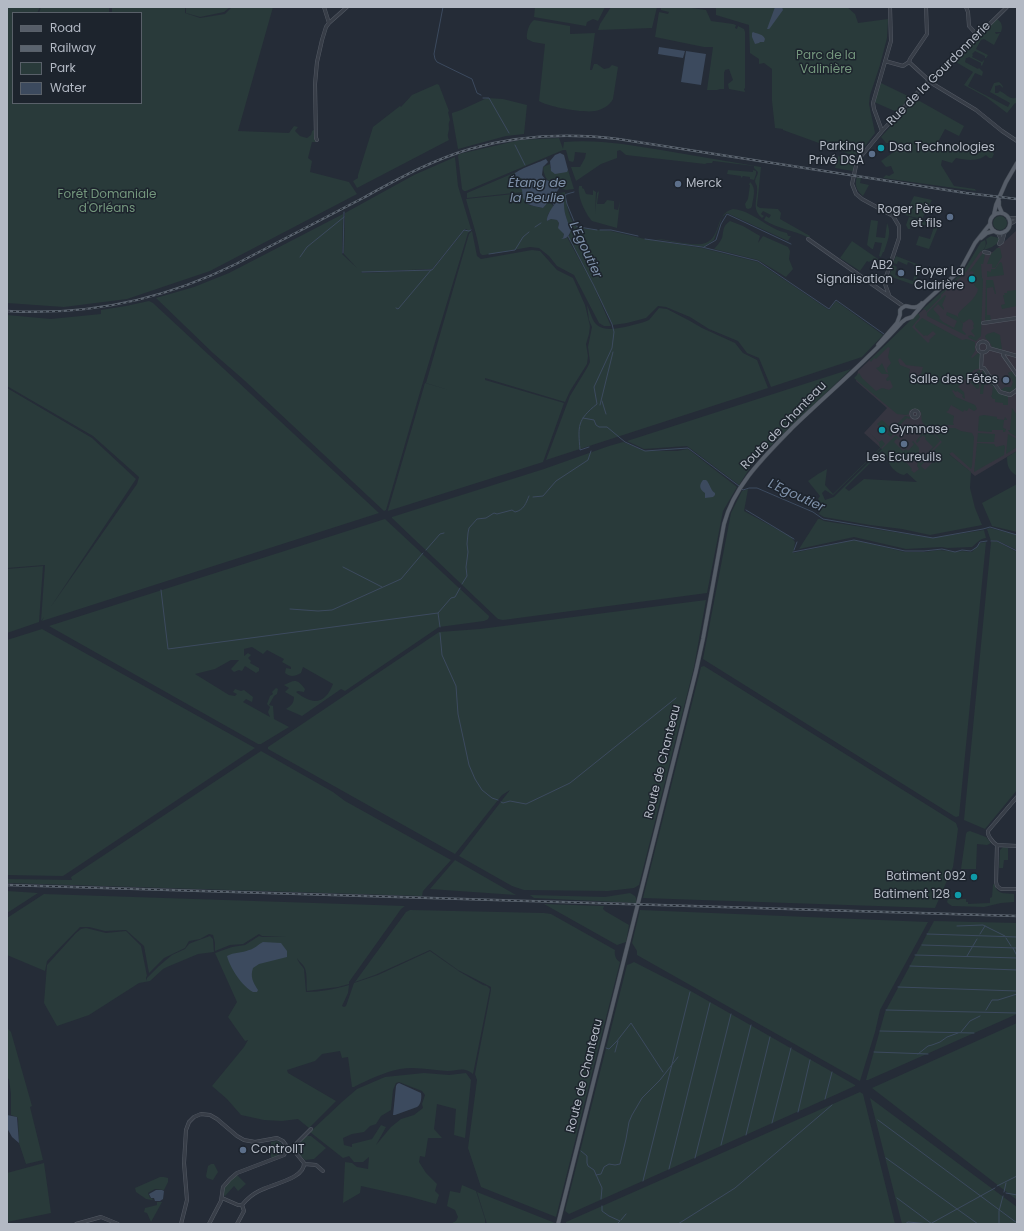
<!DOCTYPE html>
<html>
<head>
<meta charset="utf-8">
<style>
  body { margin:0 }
  #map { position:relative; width:1024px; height:1231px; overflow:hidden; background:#252c37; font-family:Poppins,sans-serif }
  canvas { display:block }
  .frame { position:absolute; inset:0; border:8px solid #b3b9c4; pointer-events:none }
  .legend { position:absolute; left:12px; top:12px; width:130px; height:92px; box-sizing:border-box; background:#1d242d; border:1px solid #596069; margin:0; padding:5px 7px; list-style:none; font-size:12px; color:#b3b9c4 }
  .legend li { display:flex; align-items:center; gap:8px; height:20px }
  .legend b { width:20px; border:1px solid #596069 }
</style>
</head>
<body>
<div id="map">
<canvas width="1024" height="1231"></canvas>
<div class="frame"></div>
<ul class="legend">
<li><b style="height:5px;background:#565d68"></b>Road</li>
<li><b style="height:5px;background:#5a636e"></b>Railway</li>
<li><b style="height:11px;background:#293a3a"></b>Park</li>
<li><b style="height:11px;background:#3c4a5e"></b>Water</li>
</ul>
</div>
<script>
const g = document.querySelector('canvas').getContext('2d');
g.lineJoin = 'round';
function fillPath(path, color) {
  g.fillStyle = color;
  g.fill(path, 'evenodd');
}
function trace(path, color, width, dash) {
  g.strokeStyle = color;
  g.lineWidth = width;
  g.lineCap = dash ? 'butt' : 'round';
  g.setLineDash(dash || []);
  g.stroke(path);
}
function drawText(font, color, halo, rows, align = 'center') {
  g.font = font + ' Poppins,sans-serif';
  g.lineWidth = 3;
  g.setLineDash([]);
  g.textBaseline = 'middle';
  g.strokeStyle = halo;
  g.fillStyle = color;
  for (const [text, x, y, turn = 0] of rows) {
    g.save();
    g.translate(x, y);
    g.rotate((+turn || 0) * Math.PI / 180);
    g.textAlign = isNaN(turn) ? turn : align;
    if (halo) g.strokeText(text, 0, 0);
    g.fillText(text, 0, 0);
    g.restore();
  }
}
const medical = new Path2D(`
  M1017 230V451L975 476 949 454 920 483 864 433 887 408 856 381 858 371 963 272 980 246 983 252H993Z`);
const green = new Path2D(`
  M7 7H40L37 13H13V103H141V13H112V7H185V13L200 18 225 14 232 7H273L238 131 289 133 294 126 298 127 295 131 300 136 307 138 311 135 312 131 317 128V142H312L308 158 312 161 310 172 349 182 357 194 210 271 127 299 64 307 7 303Z
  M41 7H109V13H39Z
  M186 7H230L224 12 200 17 186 13Z
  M535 7H605L598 21 593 19 587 22 586 26 534 17Z
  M611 7H657L652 28 598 30 600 24Z
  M661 7H685L706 10 711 21 733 24 736 25 735 28 737 29 738 26 744 29 745 32V88L744 89 745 92 729 89 728 84 733 80 729 69 725 70 724 73V89H720L717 90H707L713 47H704L655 37 659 12 668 14 669 12 661 10Z
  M716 7H847L855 14 858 23 888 19 887 38 880 65 870 95 869 104 875 133 859 154 852 155 783 130V129L775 128 772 101V69L764 63 759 64V59L750 53 749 25 716 15Z
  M997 19C1002 22 1003 27 1001 32H995L996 34 1000 33 994 45 984 39 981 40 976 49 988 55 986 58H985V56L975 51 972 54 973 55 972 57 982 62 984 60V61L982 66 981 65V63L969 57 967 58H966L965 62 978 69 979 68 983 72 982 76 975 73 968 86 1008 107 1010 103 990 92 994 83 999 82C1001 84 1003 85 1003 88L1000 85 995 86V93H998L1000 91C1006 94 1011 101 1017 97V104L1015 103 1007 113 986 97 964 85 973 72 954 61Z
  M534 20 570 26V34L595 33 590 70H592L594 64H597L604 69 609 68 612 65 618 67 613 99C610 105 602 110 595 111 583 113 549 107 539 101L545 44 533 42 527 39C526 33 529 23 534 20Z
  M881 83 910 97 897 112 874 102Z
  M437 84 439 85 449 111 448 112 450 120C448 124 449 125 449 129 448 134 447 135 449 140L357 188 353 181 358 178V175L373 127 400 106 401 107 412 95Z
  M487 98 503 99 527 105 524 134 506 136 458 149 452 115V113L461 110Z
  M916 99 964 126 959 136 945 129 937 144 938 146C945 144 954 146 962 146L963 149 967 152 976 150 986 143 992 146V151L994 154 992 158H989L986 155C978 162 966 160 956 158L952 163 942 160 941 165 954 186 975 189 976 191 883 178 886 175 889 176 894 173 891 166 886 167 881 161 895 151H897L896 147 892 143H886L881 137Z
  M559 138 563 149 564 142C597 139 630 145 661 150 694 156 728 161 761 167L757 206 760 208 778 209 781 213 780 219 810 236 809 238C794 230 778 229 764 220L766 216 769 218 771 215 763 211 761 214 764 216 762 218C751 209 758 199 757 187 757 185 755 183 755 181 755 178 758 175 758 172L754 168V166L713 161 712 163H707L705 164 626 155 620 150 617 151V158L601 164 576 181 571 167H580L585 158 586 153 575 152 574 160 573 162 569 161 566 150H563L466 191H464L462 189 458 156 459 154 520 140Z
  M838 156C847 158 855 160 853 171L835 168Z
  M455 157 458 186 471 229 469 231 466 229 464 230 432 269 361 272 362 273 432 270 464 231H470L468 233 420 392 386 510 384 511 244 380 213 353 156 298 194 287 229 273 343 214 342 254 357 268 344 254 345 213 414 175Z
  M550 164V168L568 171V170L574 189 566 190 560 188 561 187 555 182C546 183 544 175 543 167Z
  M728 170 753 172V170L756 171V174L754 180 750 179V177L743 176 741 178V176L727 174Z
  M516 172 514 175 523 179 524 181 521 188 523 192 467 198V193Z
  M857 177 861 178 860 183 869 185 863 196C857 191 854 185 857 177Z
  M750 182C757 188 753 198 752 206L751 208 748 209 746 208 745 204 748 199 750 185H749Z
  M579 186H582V188L584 189 586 194 593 195V190L596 192 595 215V214L597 193 599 191 597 204H604L607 200 614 201V209L618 210 620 201 617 228 592 221C585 213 577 196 579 186Z
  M565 192C566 203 569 221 578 228L611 231 645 239 702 248 758 262 829 310 836 301 883 335 862 357 771 387 759 358 747 353 738 341 709 329 690 317 666 307 658 306 646 318 627 323 613 325 568 236 570 235C569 226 566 218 564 209 563 204 564 201 561 197L555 203 552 200 556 194Z
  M523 193 529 205 543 208 549 201 554 207 548 214 547 221 551 219 557 220 559 223 558 226 564 234 563 238 565 239 567 237 593 285 611 326H604L599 323 574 275 557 266 549 256 539 248 530 247 484 255H482L480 253C477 234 471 218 466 199Z
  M914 196 932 200 922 219 905 215Z
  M733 209C754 211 767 229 787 233L788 236H791L788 241 727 213 722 217 714 240 704 247 655 239C668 239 691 246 702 244 723 240 713 214 733 209Z
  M993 223a7 7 0 1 1 14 0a7 7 0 1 1-14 0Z
  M909 217 923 220 938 227 929 249 916 245 919 236 930 239 934 227 929 224 922 226 913 222 910 225V229H908L906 225Z
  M871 220 878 221 876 237 885 238 887 223C892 233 887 242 884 252H883L881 257 879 256 882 243 875 242 873 249H872L867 245Z
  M730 221 743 226 760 236 758 243 763 236 788 247 790 251 789 259 793 269 786 277 758 260 714 249C717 246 720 242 722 238 724 231 722 226 730 221Z
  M472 231 477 256 481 259 532 250 540 251 557 270 573 278 585 305 590 326 589 334 586 344 588 356 587 364 570 391 565 402 485 378V380L564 403 543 462 388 511V510L425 383 449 390 426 383 469 234Z
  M991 236 999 238V242L992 247 984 250 987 243 986 239Z
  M985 240C987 244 985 250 980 252L966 272 941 295V297L926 312V310L923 309 963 272 981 242Z
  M852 241 878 259 876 261 872 260 869 262 867 261 860 271 840 258Z
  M997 248H1000L1002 257 995 268H992V264H987L991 254Z
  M983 253 985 255 983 264H981L982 278 983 279 981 336 976 341 969 338 968 336 971 335 974 337 975 336 971 331 974 328 973 326 974 324 972 320 969 319 963 323C961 321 958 318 958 315 959 309 976 301 978 289L974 285 976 277 972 275 974 273 972 271 969 272Z
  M896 256 922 266 914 285 889 276 893 265 897 267 895 275 913 281 916 269 913 264 908 262 907 265 898 261 897 264 893 263Z
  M1000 262 1002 263 1004 275 987 277V271L991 272V269H995Z
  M986 280H993L996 294H995L993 287 987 288V315H990L991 321H985Z
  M1017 290V306L1002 309 1001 305 1005 304 1003 295H1005L1004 293H1007V291Z
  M945 295 946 296 942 305 944 308V310L938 304 933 309 940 317 939 318 943 322 954 328 957 321 946 315 947 312 957 316 963 324 962 330 966 334 965 335 927 316V313Z
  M149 301 153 303 379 513 42 621 44 617 41 621 45 565 7 568V388L92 438 136 479 50 608 137 484 139 477 93 436 7 386V315L51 319 101 314V310L126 306Z
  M587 305C590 311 592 321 597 325 607 334 632 325 644 322L649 320 659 308 667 309 690 321 702 328 735 343 743 353 757 360 768 388 546 460 570 396 587 368 590 362 588 347 592 327 589 320Z
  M918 313 920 317 912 327 928 343 930 341 929 340 936 334 933 331 927 336 926 335 924 336 915 327V325L922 318 962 340 967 339 975 342V351L971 357 972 358 978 353 981 355 980 368 974 370 958 387 964 392 965 399 962 397 963 395 957 391 956 392 953 390 952 391 956 397 975 405 977 409 974 411 969 408 967 411 964 410 963 412 951 405 948 411 946 412 954 416 953 423 954 425H943L949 428H955L961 431 972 433 974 437 972 466 971 469 952 452 949 454 971 472 970 488 975 508 982 525 930 535 902 529 870 525 824 517 819 514 822 506 818 499 820 496 808 481 818 474 827 469 825 485 833 494 880 448 879 443 870 433 879 442 882 440 885 444 833 495 825 490 822 493 825 500 834 497 896 435 900 439 899 440 897 438 894 442 903 451 906 449 908 451 914 444 912 442 913 441 919 448V456L914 461 909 456 905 461 912 469 911 470 914 473 919 469 917 466 918 460 921 463 926 459V462L925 461 921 466 925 470 933 462 934 463 937 460 933 455 932 452 942 442 922 422 921 412C916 409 914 408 909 411V414L906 415 897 414 854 378 859 373 862 378 876 391 882 388 889 390 893 387 890 380 887 381 886 379 889 376 888 374H882L876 368 879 367 882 363 886 372 888 373 887 368 891 363 888 357 890 348 888 347 876 359 874 358 871 362 870 360ZM900 358 906 365 923 367 921 374 917 377 909 376 910 369 900 365 898 360ZM882 451 887 456C887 464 896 474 904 475L907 473 917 482 864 479 849 491 845 488Z
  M994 332 1000 335 1002 350 992 347 989 341 986 339 985 336 987 334Z
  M851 369 753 463 739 485 687 446 644 449 627 441Z
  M979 370H980L979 388 977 389 970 382 971 381 972 382 974 380 969 377Z
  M983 370 992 383 990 384V383L987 382 986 385H984L983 394H980L982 372Z
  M1012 371 1017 378V388L1010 392 1003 391 1001 390 1005 387H1011L1013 382 1008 373Z
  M992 384 1001 394 1008 396V405H1003V403L995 402V399H993L991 396 992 395 993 386H990Z
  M1012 408 1017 415V437L1010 433 1008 430H1010Z
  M984 415 997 417V419L1004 420 1005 417 1006 418 1007 420H1004L1003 428 1006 429 1005 432H1003V430H992V432L978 431 979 416Z
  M905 416 910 417V418L909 419 907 418 894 431 895 433 885 425 893 434 891 437 887 434 889 432 883 426 881 428 877 424 882 420 892 429Z
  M927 428 940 441 930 452 929 451 933 447 925 439 926 438 923 435 919 439 920 440 917 443 916 441Z
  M978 433 995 434 994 442H977Z
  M1008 434 1017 439V447L1006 454Z
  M623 442 645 451H677L688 449 737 487 723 511 707 593 503 620 498 619 392 518V517L544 469 609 446Z
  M977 443 994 444 996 447 1004 445 1005 447 1004 455 974 472Z
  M1017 451V476C1009 471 1007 466 1007 457Z
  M1017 484V532L992 526 982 503Z
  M748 489 744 511 791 537 795 542 793 553 854 540 905 552H925L939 550 957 552 962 551 972 552 980 543 986 542 959 816 956 817 954 816 703 659 731 513 742 491Z
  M385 519 489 616C489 620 486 620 484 621L439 627 345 691 341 689 302 716 286 709C291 706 294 703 294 697L285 692 289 688 284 685C294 680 297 678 305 689L304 692 298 691 296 692C312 705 325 705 333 684L303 667 301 673C294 677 290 677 285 673L286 668 291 669V667L282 662 284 659 267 650 263 654 252 647 244 649V656L248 653 251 655 248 658 251 661 250 663 259 668V671L256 673 245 666 242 671 239 670 234 672 231 669 239 660H231L215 669 195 674 229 695 235 696 237 694 233 692 235 689 241 691 244 690 253 697 252 702 246 699 243 702 270 717 268 712 270 707 267 704 270 696 273 694 272 692 276 688 278 689 277 694 274 696 269 705 273 706 274 719 289 727 261 744H258L49 626Z
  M818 519H820L824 521 932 538 984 530 986 538C979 539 977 543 972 547L947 548 942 547 906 549 854 537 799 549Z
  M990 528 1017 535V550L996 540 991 541 987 529Z
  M996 541 1017 552V790L985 829 964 820 991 542Z
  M43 566 39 622 7 633V569Z
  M706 600 694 667 639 885 634 888 608 891 524 890 512 886 459 856 510 790 502 795 455 854 268 749V747L439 632 480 629Z
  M42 629 255 748 63 876 7 875V640Z
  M704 666 956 823 958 829 953 867 935 908 643 898 701 667Z
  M261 751 333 792 345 801 451 860 423 891 422 896 7 883V879L72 880 71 877Z
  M970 831 986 837 991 843 987 845 977 844 976 869H961L966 834 967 832Z
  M1003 847 1008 848V860H1004L1003 868H999L1000 850Z
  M455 860 516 895 430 889Z
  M993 884 995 885C997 895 1006 893 1014 894V902L1001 903 984 907 952 906 949 904 947 902 950 893V899H966V902H968V904L990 903V898L992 897Z
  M7 891 38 893 7 913Z
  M630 893 635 896 636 898V903L534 898 530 895 605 897Z
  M44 894 405 906 401 909 349 982V984L338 987 307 991C306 983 308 971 303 965 300 962 299 961 297 958 299 964 301 964 304 969L306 992C321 992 335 989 349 985L348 993 342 1006 344 1007 346 1006 354 983 378 975 430 951 460 972 483 985 487 986 490 989 473 1074C463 1066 459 1071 447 1071 432 1070 415 1066 400 1069 385 1072 367 1080 354 1087H352L348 1057 342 1058 340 1051 322 1054 315 1061 287 1070 288 1073 336 1101 309 1128 298 1119 282 1121 264 1120 241 1115 227 1099 212 1086 244 1047 248 1040 245 1041 228 1017 237 1002 215 953 232 947 245 945 259 936 262 937 286 936H262L259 934 243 944 230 945 215 951V943L213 935 209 934 200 939 189 941 185 948 164 958 149 973 144 946 126 930 105 931 89 927H80L47 961 45 971 7 955V918Z
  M544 904 604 906 603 909 605 911 629 925 626 942 617 945Z
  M410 910 544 913 551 914 615 950C614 955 616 960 620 962L556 1217 481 1187 468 1148 477 1080 475 1074C480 1046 486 1018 491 990V987L458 970 430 950 375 975 355 982 406 912Z
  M640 910 928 922 880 1010 875 1032 860 1081 637 955V951L632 943Z
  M934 921 1017 923V1014L868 1080H866L885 1012Z
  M86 928 106 933 126 931 141 946 147 976 146 977V981L147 978 159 966 172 955 185 949 189 944 191 943 210 936 213 939 214 952 198 954 167 967 163 969 150 981 139 983 89 1015 57 1026 44 1003 47 965 76 933 81 929Z
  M634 962 689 990 855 1085V1086L569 1214 565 1211 627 965 630 964Z
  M1017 1023V1200L872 1088Z
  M7 1028 11 1032 32 1106 30 1107 43 1160 26 1164 19 1143 18 1119 17 1117 11 1115V1094L9 1079 7 1078Z
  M424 1073 449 1075 466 1073 471 1080 465 1138 454 1135 456 1109 437 1104 434 1129 442 1138H428L425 1157 420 1156 419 1162 426 1173 437 1184 435 1191 439 1195 436 1204 411 1197 361 1186 360 1193 343 1203 345 1162 352 1163 357 1167 368 1169 369 1157 363 1162H354L349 1156 343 1158 310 1132 343 1101 357 1089 385 1077ZM399 1082 422 1091 425 1095 422 1104 423 1108 414 1115 401 1119 391 1127 376 1145 386 1127 381 1125 372 1139 352 1144V1147L344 1145 343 1138 352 1134 364 1132 370 1126 376 1124 381 1116 391 1110 393 1090 396 1083Z
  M860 1092 863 1094 895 1224H566V1222Z
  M870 1098 1017 1207V1224H902Z
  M306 1136H311L326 1148 314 1159 305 1160 297 1152 299 1147 297 1145Z
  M277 1141 279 1142 283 1146 281 1154 271 1159V1142Z
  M44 1163 51 1213 7 1222V1173Z
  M211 1164H214L218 1172 213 1180 207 1178 206 1176 208 1166Z
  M237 1175 246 1184 238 1191 234 1186 225 1196 223 1194 225 1185Z
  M160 1177H164L168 1178V1182L164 1190 155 1189 148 1193 150 1198 153 1199 152 1200 146 1199 136 1192 135 1188Z
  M462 1185 476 1191 485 1219V1224H450L456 1221 458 1217 455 1210 447 1206 450 1191 460 1193Z
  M477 1192 555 1223 554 1224H487Z
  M157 1202H162L151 1222 147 1213 144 1212 145 1208 157 1205Z`);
const water = new Path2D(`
  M775 7H782L783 10 770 28 769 29H767Z
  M753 32C758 34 763 34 765 39L764 42H760L759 43 755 44 752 37V33Z
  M659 47 685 51 683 58 658 54Z
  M686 51 706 54 701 85 681 82Z
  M560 153 564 155 568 170 567 172 555 174 551 171 550 161 555 155Z
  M546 159 548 162 543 167 542 175C546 182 553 182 559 184L560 187C555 195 549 201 543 208 535 206 526 206 523 198 522 194 523 191 521 188L524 181 523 179 513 175C518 169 538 163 546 159Z
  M565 195C562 208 566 218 571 230 569 236 567 239 561 239L563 238 564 234 558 228 559 223 557 220 551 219 547 221C546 214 558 198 565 195Z
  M703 480H706C710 483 710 490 715 493V495L713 497 705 498V493C699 489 699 485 703 480Z
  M263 942 281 943 287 951V957L259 964 253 968C250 977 253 982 258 990L257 992H253C242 986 230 968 227 956 234 952 242 953 249 950 255 949 258 944 263 942Z
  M399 1083 421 1093C422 1097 421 1105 417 1107L395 1115H393L396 1086 397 1084Z
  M7 1115 17 1117 19 1143 12 1137 7 1128Z
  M156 1190H162L164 1191 163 1199 160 1201H155L154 1198H151L149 1194Z`);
const stream = new Path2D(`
  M443 7 434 54 435 59 437 62 472 79 477 93 481 95
  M483 98H489L509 133
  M515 145 525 165
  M574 192 567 194 565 195 567 204 576 226 579 227 597 230
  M550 199 555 206
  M535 227 541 223
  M600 230H611L638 236
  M568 236 594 286 612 324 614 332 612 348 594 387 597 404C577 420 578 426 580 450L589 447
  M645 239 702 247 758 261 829 309 836 300 884 334
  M704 247 716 240 721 224 727 214 791 244
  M343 253 344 212
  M489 254 515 250 523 237 529 232
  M300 257 307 247 344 217
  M362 272 432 270 464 230 469 231 471 230
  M396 308 398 309 399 308 431 270
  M602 401 606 414
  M600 405 613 352
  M583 418 594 420 596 425 599 427H607L625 442 645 451 688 448 739 486
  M741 488 743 490 749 488H757L813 512 823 519 933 538 983 529 990 527 1017 535
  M533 497 543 496 556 481 588 460 591 451
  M746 510 794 539
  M991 541H997L1017 551
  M426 550 440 534 444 533
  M794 550 797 542
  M793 552 854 540 905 551H924L942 549 955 552 962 550 971 551 977 547 980 542 987 541
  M343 567 382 587
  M462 584 467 576 466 567 468 552 467 544 468 533 469 528 477 519 486 518 494 513 497 514 512 510 515 512C524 510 526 503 529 496
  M161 590 168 649 438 613
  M290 609 318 611 332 610 401 579 423 553
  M440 627 438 613 451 598 455 597 460 588
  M440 633 442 655 456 686 458 714 469 765 475 779 482 790 492 798 498 800
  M501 802 503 803 510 801 526 804 570 783 676 698
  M957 926 983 925 1005 936
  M927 934 1017 937
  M980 934 985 926
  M1006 938 1011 946
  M922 945 1017 948
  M1013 948 1017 956
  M915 955 1017 958
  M967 956 977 939
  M910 966 1017 970
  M898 987 1017 991
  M886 1010 1017 1013
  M986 1010 992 1000H998L1017 994
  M880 1031 974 1033
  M961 1032 970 1021 980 1016
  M606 1048 609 1049 617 1041 631 1023 663 1072
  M615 1052 618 1041
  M874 1052 928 1054
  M918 1054 928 1046 932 1045 940 1042 947 1037 958 1033
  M825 1099 832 1072
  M798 1112 810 1060
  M878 1120 1017 1223
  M772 1123 791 1048
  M746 1135 770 1037
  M721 1145 751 1025
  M581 1151 587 1156V1163L588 1166 594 1170 602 1188 601 1199
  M695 1158 731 1014
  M886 1158 978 1224
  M669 1169 710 1003
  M596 1175 601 1174 604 1167 609 1164 615 1165 620 1164 626 1139 629 1122 632 1115 642 1098 660 1080 678 1057
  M643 1181 690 992
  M997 1186 1017 1176
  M1004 1192 1006 1183
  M1006 1193 1017 1195
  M897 1198 932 1224
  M602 1206V1211L609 1216 620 1221 617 1224
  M621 1220 626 1214
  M678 1224 735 1188 832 1105
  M905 1224 908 1222 930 1224 995 1188
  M999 1224V1211L1003 1196`);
const minor = new Path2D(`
  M324 7 329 23
  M966 7 968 12 969 26 978 36
  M885 61 903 66 909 62 933 84 976 110 1002 131 1017 141
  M909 62 910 59 927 34 926 7
  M882 131 874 109 873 103 891 41 890 7
  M317 140 316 138 315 84 317 62 322 40 326 27 329 23 347 7
  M1008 218H1017
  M1010 224 1017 220
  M998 233 1001 239 999 244
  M808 239 903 306
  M999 244 1002 242 1005 231
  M984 252 989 253
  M889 295 885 284V280L899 238V226L893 216 862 199 856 194 852 184 857 161 882 131 928 81 963 50 1007 7
  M983 323 1017 318
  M977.5 347a5.5 5.5 0 1 1 11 0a5.5 5.5 0 1 1-11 0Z
  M988 348 1017 356
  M982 352 981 368H984L1000 392 1010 395 1017 390
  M1004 352 1003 355 1017 375
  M911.5 414a3.5 3.5 0 1 1 7 0a3.5 3.5 0 1 1-7 0Z
  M997 845 996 882 997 886 1001 889H1017
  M997 845C993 843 987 835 988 831L1017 797
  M997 845 1017 846
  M290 1148H292L311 1129
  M305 1164 316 1165 323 1171
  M222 1198 238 1205H242C246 1200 253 1194 259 1191 271 1184 305 1179 304 1163L292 1148
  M76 1224 101 1217 118 1224
  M181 1224 187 1200 184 1163 186 1130 189 1122 194 1117 201 1114 210 1115 217 1119 237 1136 244 1140 255 1142 277 1138 283 1141 288 1148
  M209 1224 221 1201 223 1187 230 1179 237 1173 284 1155 288 1148
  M237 1224 244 1211 242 1205`);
const major = new Path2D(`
  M999 201V206L1002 213
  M990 223a10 10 0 1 1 20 0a10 10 0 1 1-20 0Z
  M994 214 996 205 1006 182 1017 163
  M981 238 987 233 994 231
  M878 345 897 323 900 315V310C906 302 909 309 916 307 917 307 922 304 922 303
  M558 1224 696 671 703 639 724 524C734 485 765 456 792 428 828 393 868 360 902 322L906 319 912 317 925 302 957 273 961 269 975 243 990 224`);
const rail = new Path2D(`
  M7 311C88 316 163 300 236 264 278 242 320 220 363 198 398 179 432 160 470 149 519 135 568 133 618 139L966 193 1017 199
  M7 885 1017 916`);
const markers = [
  [881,148,4,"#0f9aa8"],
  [872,154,4,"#5c6f8a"],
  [678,184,4,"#5c6f8a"],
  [950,217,4,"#5c6f8a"],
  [901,273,4,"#5c6f8a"],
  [972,279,4,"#0f9aa8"],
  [1006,380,4,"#5c6f8a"],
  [882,430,4,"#0f9aa8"],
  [904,444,4,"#5c6f8a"],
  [974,877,4,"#0f9aa8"],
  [958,895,4,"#0f9aa8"],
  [243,1150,4,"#5c6f8a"]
];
const parkNames = [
  ["Parc de la",826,56],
  ["Valinière",826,70],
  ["Forêt Domaniale",107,195],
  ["d'Orléans",107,209]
];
const streetNames = [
  ["Rue de la Gourdonnerie",939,74,-45],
  ["Route de Chanteau",784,426,-46],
  ["Route de Chanteau",663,762,-76],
  ["Route de Chanteau",585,1076,-76]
];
const poiNames = [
  ["Parking",864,147],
  ["Privé DSA",864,161],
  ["Dsa Technologies",889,148,"left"],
  ["Merck",686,184,"left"],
  ["Roger Père",942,210],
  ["et fils",942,224],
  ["AB2",893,266],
  ["Signalisation",893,280],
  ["Foyer La",964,272],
  ["Clairière",964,286],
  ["Salle des Fêtes",998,380],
  ["Gymnase",890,430,"left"],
  ["Les Ecureuils",904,458,"center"],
  ["Batiment 092",966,877],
  ["Batiment 128",950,895],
  ["ControlIT",251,1150,"left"]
];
const waterNames = [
  ["Étang de",537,184],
  ["la Beulie",537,199],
  ["L'Egoutier",585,250,65],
  ["L'Egoutier",796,496,25]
];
fillPath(medical, '#353540');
fillPath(green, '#293a3a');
fillPath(water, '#3c4a5e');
trace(stream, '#3c4a5e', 1);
trace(minor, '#535963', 4);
trace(major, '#414851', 4.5);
trace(minor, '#383e48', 3);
trace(major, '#565d68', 3.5);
trace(rail, '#5a636e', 2.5);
trace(rail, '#1d242d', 1, [3]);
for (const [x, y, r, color] of markers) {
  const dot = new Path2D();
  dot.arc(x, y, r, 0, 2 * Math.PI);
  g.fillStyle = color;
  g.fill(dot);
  trace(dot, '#1d242d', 1.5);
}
drawText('12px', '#74977d', '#1d242d', parkNames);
drawText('12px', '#b3b9c4', '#1d242d', streetNames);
drawText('12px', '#b3b9c4', '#1d242d', poiNames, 'right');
drawText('italic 13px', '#7e90a8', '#1d242d', waterNames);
</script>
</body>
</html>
